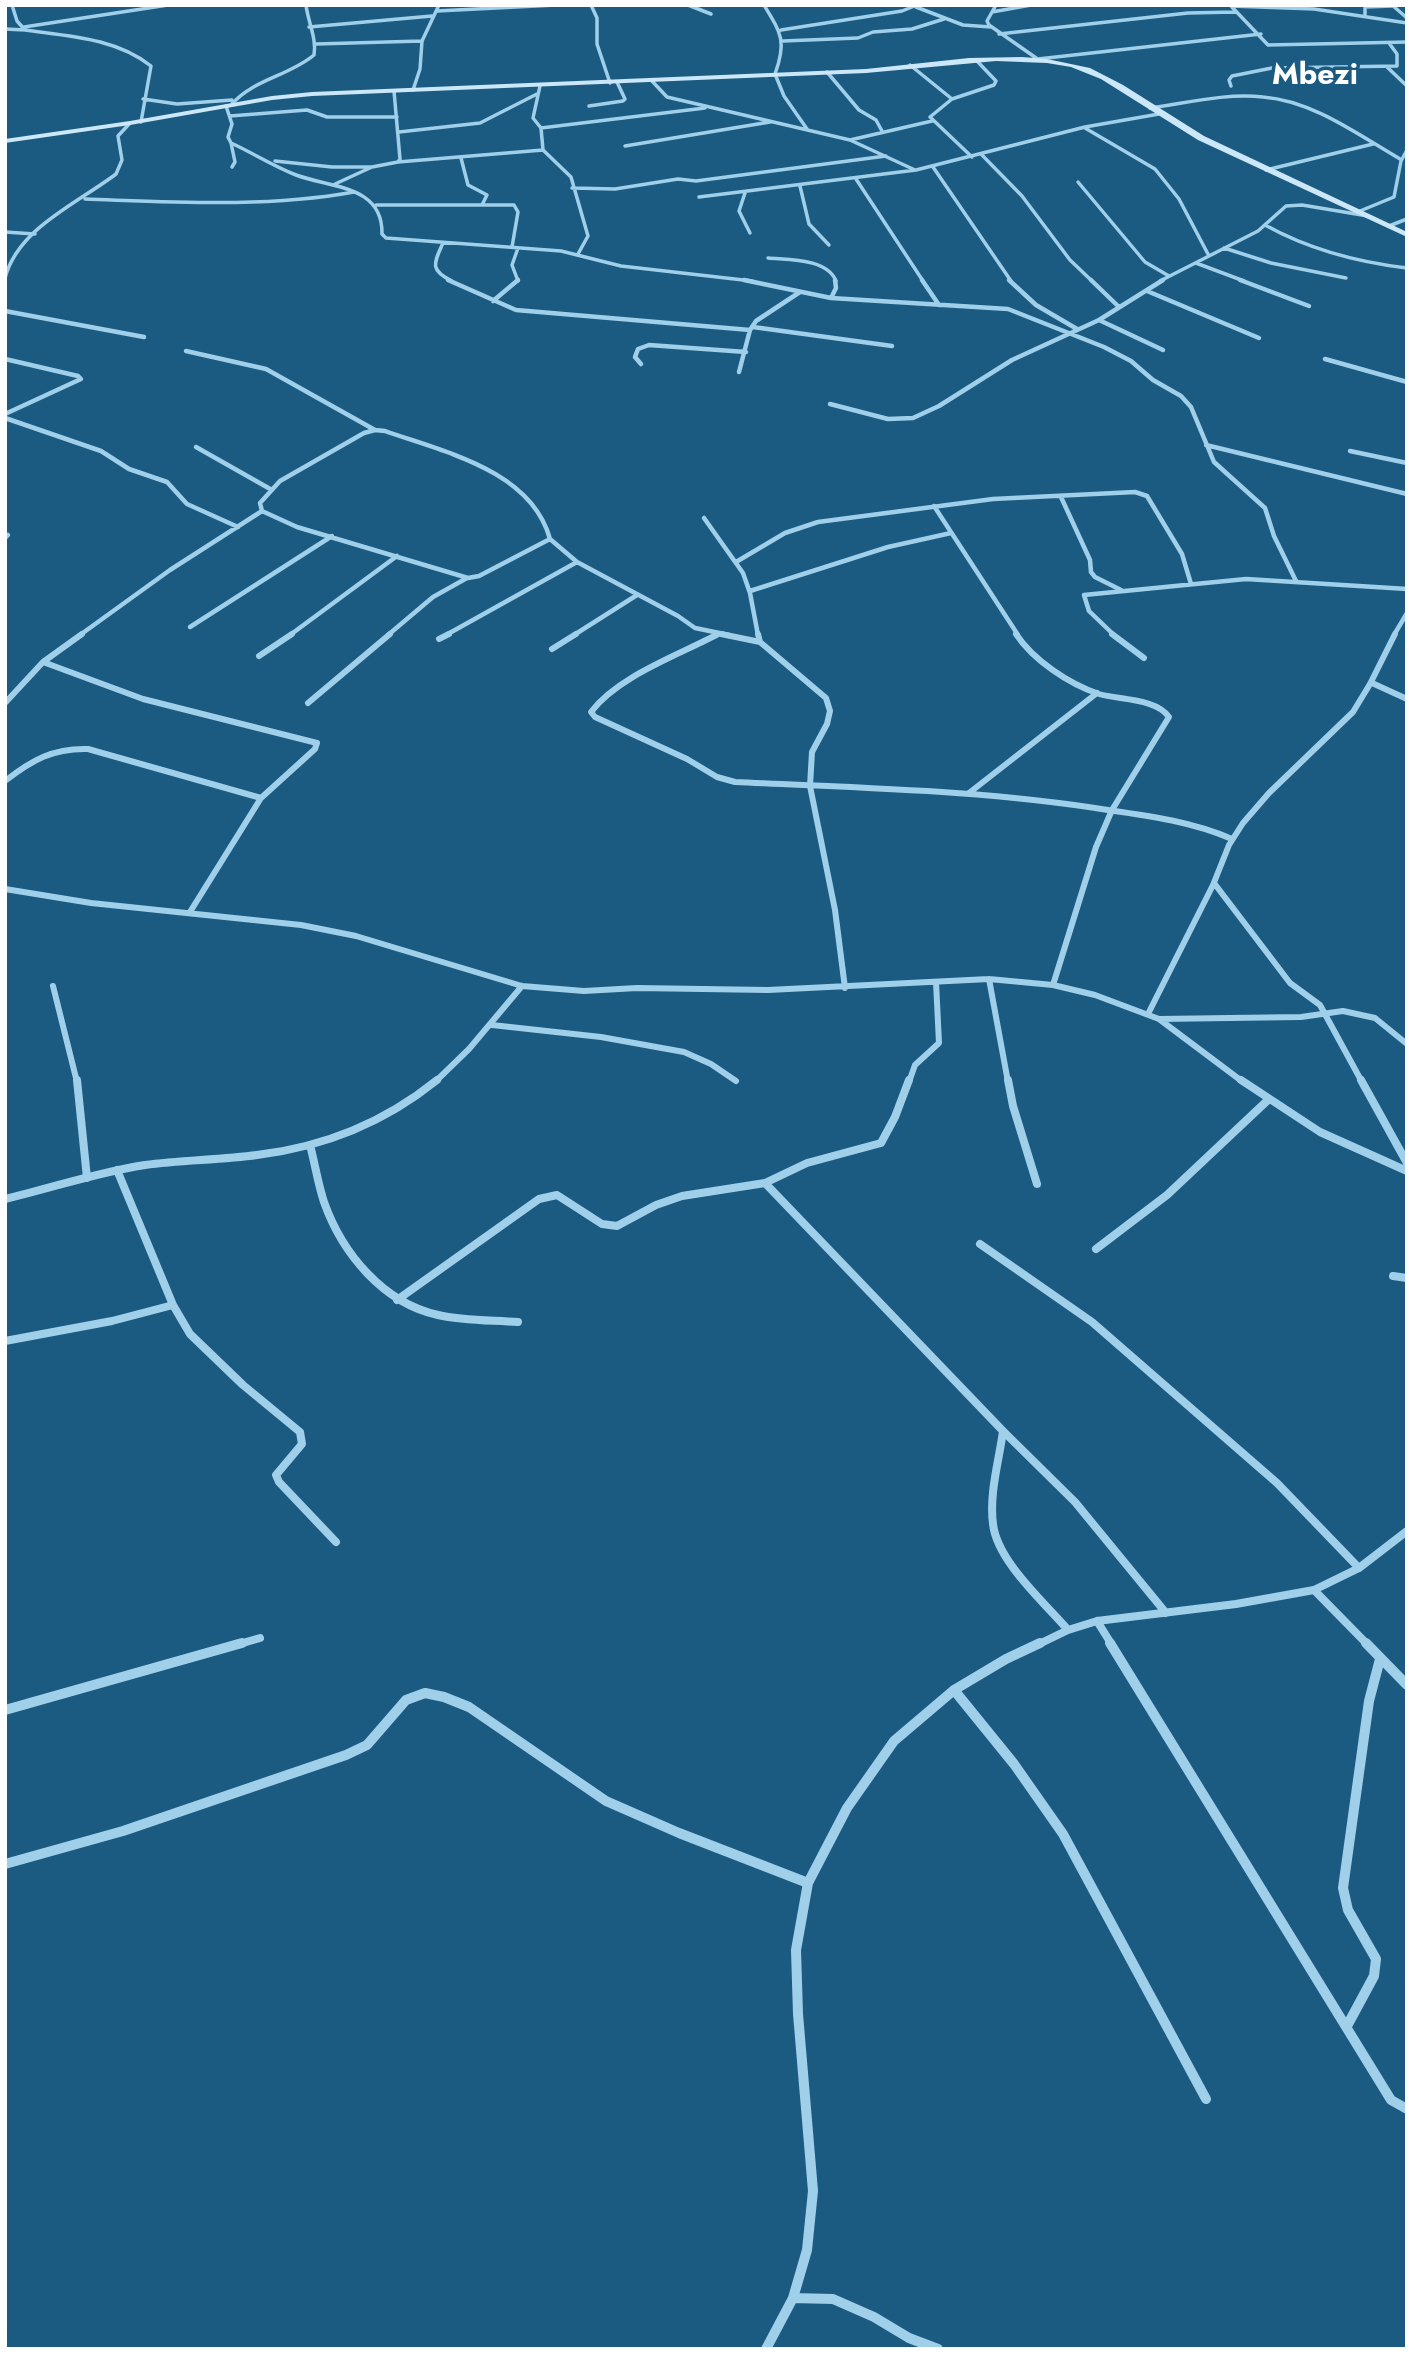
<!DOCTYPE html>
<html>
<head>
<meta charset="utf-8">
<style>
  body { margin:0 }
  #map { position:relative; width:1412px; height:2354px; overflow:hidden; background:#1b5b82; font-family:Jost,sans-serif }
  canvas { display:block }
  .frame { position:absolute; inset:0; border:7px solid #fff; pointer-events:none }
</style>
</head>
<body>
<div id="map">
<canvas width="1412" height="2354"></canvas>
<div class="frame"></div>
</div>
<script>
const g = document.querySelector('canvas').getContext('2d');
g.lineJoin = 'round';
function trace(path, color, width, dash) {
  g.strokeStyle = color;
  g.lineWidth = width;
  g.lineCap = dash ? 'butt' : 'round';
  g.setLineDash(dash || []);
  g.stroke(path);
}
function fillPath(path, color) {
  g.fillStyle = color;
  g.fill(path, 'evenodd');
}
function drawText(font, color, halo, rows, align = 'center') {
  g.font = font + ' Jost,sans-serif';
  g.lineWidth = 7;
  g.setLineDash([]);
  g.textBaseline = 'middle';
  g.strokeStyle = halo;
  g.fillStyle = color;
  for (const [text, x, y, turn = 0] of rows) {
    g.save();
    g.translate(x, y);
    g.rotate((+turn || 0) * Math.PI / 180);
    g.textAlign = isNaN(turn) ? turn : align;
    if (halo) g.strokeText(text, 0, 0);
    g.fillText(text, 0, 0);
    g.restore();
  }
}
const streetFar4 = new Path2D(`
  M12 5 17 21 25 30C68 36 116 38 151 66L141 122
  M591 5 597 18V44L610 83
  M688 5 711 14
  M764 5C781 33 787 41 775 74L784 96 807 129
  M996 5 987 21 989 25 1039 60
  M1230 5 1268 45 1407 42
  M1392 5 1407 18
  M1231 6 1314 9 1407 23
  M916 7 963 25 991 27
  M437 11 556 5
  M992 12 1031 5
  M1365 16V7L1392 6
  M24 27 168 5
  M309 27 432 16
  M5 29 25 30
  M781 30 902 11 917 5
  M999 34 1188 13 1236 12
  M783 41 858 38 873 32 912 29 944 19
  M316 44 422 41
  M1038 59 1261 34
  M910 65 952 99
  M1387 67 1407 86
  M827 72 859 110 876 120 882 131
  M651 80 667 97 850 140 915 170
  M540 86 533 118 541 128 543 150 571 177 588 236 578 254
  M1231 86 1229 80 1232 76 1272 68 1397 66V54L1389 43
  M413 90 420 69 422 41 439 5
  M143 99 177 104 232 100
  M232 104C254 79 289 76 314 55 317 39 308 22 306 5
  M226 106 232 124 228 137 231 143C253 153 273 166 296 175 331 188 383 185 382 234L386 238 561 251 621 266 752 281
  M589 106 623 101 625 99 617 82
  M1150 108C1187 103 1225 93 1263 97 1313 101 1357 134 1400 159
  M230 116 307 110 327 117H397
  M541 128 705 108
  M1085 128 1155 169 1179 199 1209 256
  M399 132 480 123 537 94
  M850 140 932 121
  M231 143 235 162 232 167
  M625 146 770 122
  M981 154 1022 196 1070 260 1092 281
  M972 157 930 117 952 99 994 85 996 81 976 60
  M461 158 468 185 487 195 482 205
  M275 161 332 167H371
  M398 162 543 150
  M933 167 1011 281
  M1266 170 1373 144
  M856 179 923 281
  M1078 182 1145 262 1169 276
  M335 184 372 167 398 162 400 159 394 91
  M800 186 809 224 829 245
  M572 188 615 189 678 179 696 181 886 156
  M745 193 739 211 750 233
  M699 197 916 170 1085 127 1159 114
  M85 199C174 202 266 208 354 192
  M376 205H514L518 212 512 247
  M1360 211 1394 197 1401 161 1407 150
  M1265 225C1310 250 1356 262 1407 268
  M1389 226 1407 219
  M5 232 35 234
  M443 243C434 263 429 270 452 281
  M518 248 512 265 518 281
  M1224 248 1271 263 1346 278
  M768 258C788 260 827 258 836 281
  M1196 263 1244 281
  M5 278C18 228 78 203 116 174L122 160 118 136 130 123
  M1160 281 1258 231 1286 206 1302 205 1368 216`);
const streetFar3 = new Path2D(`
  M448 280 516 310 750 330
  M744 280 831 298 1008 309 1104 347 1131 361 1153 380 1181 396 1191 407 1214 462 1265 508 1274 536 1296 581
  M922 280 939 305
  M1009 280 1036 305 1077 329
  M1091 280 1119 307
  M1240 280 1309 306
  M1147 291 1259 338
  M831 298 836 288 835 280
  M493 301 518 280
  M5 311 144 337
  M1099 320 1163 350
  M753 327 892 346
  M186 351 266 369 375 430
  M5 359 78 376 81 379 5 414
  M1325 359 1407 382
  M641 364 635 357 638 349 649 345 746 352
  M739 372 750 330 756 321 800 292
  M830 404 888 419 913 418 939 406 1012 360 1099 320 1163 280
  M5 418 101 451 129 469 167 482 187 504 238 527
  M375 430 385 431C444 452 531 470 550 539L479 576 468 578 297 527 262 511 260 503 280 481 364 433Z
  M1206 445 1407 494
  M196 447 272 490
  M1350 451 1407 463
  M1061 497 1090 560 1091 572 1095 577 1121 590
  M934 506 1018 635
  M704 518 743 573 750 593 758 635
  M5 538 8 535
  M550 539 577 562 678 616 695 628 729 635
  M736 562 785 533 818 522 993 499 1135 492 1147 496 1182 554 1191 584
  M750 591 888 547 951 533
  M190 627 332 536
  M80 635 170 570 262 511
  M290 635 397 556
  M388 635 433 597 467 578
  M446 635 577 562
  M574 635 637 595
  M716 635 718 634
  M1114 635 1089 611 1084 595 1246 579 1407 589
  M1394 635 1407 613`);
const streetFar2 = new Path2D(`
  M718 634C679 655 618 676 591 712L595 717 687 759 717 777 735 782C859 788 984 790 1108 810 1150 816 1193 822 1232 839
  M721 634 760 642 826 698 830 711 827 724 812 752 810 786 835 910 845 988
  M758 634 760 642
  M1016 634C1033 660 1069 684 1099 694 1119 700 1156 698 1169 717L1112 810 1096 847 1053 985
  M1112 634 1144 658
  M439 639 449 634
  M552 649 576 634
  M259 656 292 634
  M43 662 143 699 317 743 315 749 261 798 190 912
  M1372 683 1407 699
  M5 703 43 662 82 634
  M308 703 390 634
  M5 781C32 760 53 748 88 749L261 798
  M969 793 1097 693
  M1214 883 1290 983 1320 1005 1362 1082
  M5 889 91 903 301 925 356 936 522 986 584 991 637 988 768 990 989 979 1053 985 1095 995 1159 1019 1243 1082
  M989 979 1008 1082
  M53 986 77 1082
  M1148 1014 1213 885 1229 845 1243 823 1269 793 1353 712 1370 684 1395 634
  M1159 1019 1301 1017 1343 1011 1375 1018 1407 1044
  M492 1025 601 1037 684 1052 711 1064 736 1081
  M435 1082 469 1049 522 986
  M909 1082 915 1065 939 1043 936 982`);
const streetFar1 = new Path2D(`
  M77 1080 87 1178
  M1008 1080 1013 1106 1037 1184
  M1241 1080 1320 1132 1407 1171
  M1361 1080 1407 1163
  M310 1145C315 1164 318 1184 324 1202 342 1253 383 1303 438 1315 464 1321 492 1320 518 1322
  M117 1170 173 1305 190 1334 243 1385 300 1432 302 1444 276 1475 279 1482 336 1542
  M765 1183 1003 1431 1075 1502 1166 1613
  M5 1199C52 1188 98 1172 145 1165 182 1160 220 1160 257 1155 324 1147 385 1122 437 1080
  M980 1244 1092 1322 1277 1483 1359 1568
  M1096 1249 1167 1195 1268 1100
  M1393 1276 1407 1278
  M397 1300 539 1199 557 1195 602 1224 617 1226 656 1205 682 1196 765 1183 807 1163 881 1143 895 1117 909 1080
  M5 1341 112 1321 173 1305
  M1003 1431C999 1461 989 1493 993 1524 997 1561 1044 1602 1068 1630
  M1314 1590 1368 1645
  M1097 1621 1112 1645
  M236 1645 260 1638
  M1037 1645 1068 1630 1097 1621 1236 1604 1314 1590 1359 1568 1407 1531`);
const street = new Path2D(`
  M1110 1643 1391 2100 1407 2109
  M1366 1643 1407 1685
  M954 1690 1014 1764 1063 1834 1206 2099
  M5 1710 242 1643
  M5 1864 123 1831 346 1755 367 1745 406 1700 425 1693 444 1697 469 1707 606 1801 679 1833 808 1883
  M1347 2026 1374 1976 1376 1959 1348 1910 1343 1888 1369 1701 1380 1659
  M793 2298 833 2299 874 2317 909 2338 938 2349
  M766 2349 793 2298 807 2250 813 2191 798 2014 796 1950 808 1883 847 1808 894 1741 954 1690 1006 1659 1040 1643`);
const secondary = new Path2D(`
  M1022 57 1047 59 1090 68 1123 85 1204 136 1384 221 1407 232V237L1198 140 1101 79 1071 67 1047 63 996 61 866 73 312 96 272 100 130 125 5 143V139L130 121 272 96 312 92 866 69 969 58Z`);
const farDistrictnames = [
  ["Mbezi",1315,77]
];
trace(streetFar4, '#a0cfea', 3.5);
trace(streetFar3, '#a0cfea', 4.5);
trace(streetFar2, '#a0cfea', 6);
trace(streetFar1, '#a0cfea', 8);
trace(street, '#a0cfea', 10);
fillPath(secondary, '#cce7f8');
drawText('bold 30px', '#fff', '#1b5b82', farDistrictnames);
</script>
</body>
</html>
